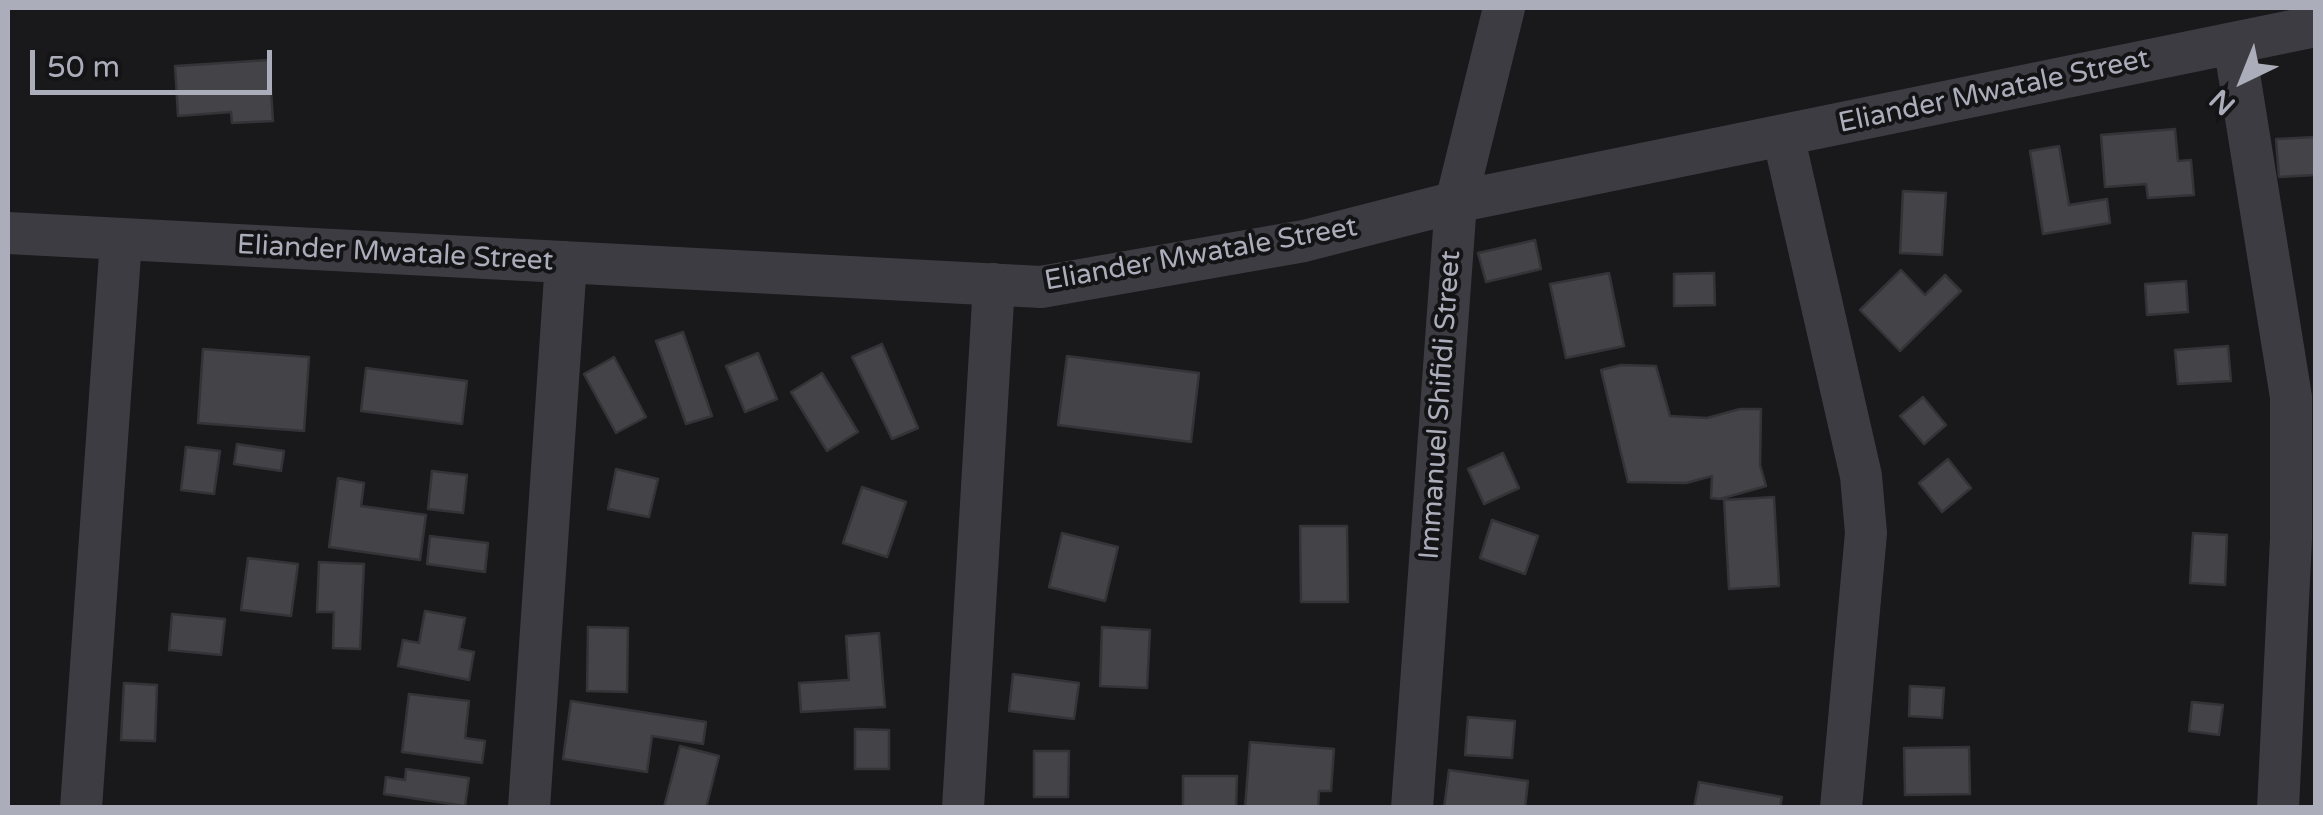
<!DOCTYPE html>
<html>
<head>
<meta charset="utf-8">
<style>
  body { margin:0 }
  #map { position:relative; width:2323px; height:815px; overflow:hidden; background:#19191b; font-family:"Varela Round",sans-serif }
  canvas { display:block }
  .frame { position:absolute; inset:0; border:10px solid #acadba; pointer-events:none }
  .north { position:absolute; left:2193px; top:30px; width:100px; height:100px; -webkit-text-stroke:8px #141416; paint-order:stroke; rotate:223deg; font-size:28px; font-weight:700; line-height:40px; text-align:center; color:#acadba }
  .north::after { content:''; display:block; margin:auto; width:35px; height:45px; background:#acadba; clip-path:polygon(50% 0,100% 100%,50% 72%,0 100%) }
  .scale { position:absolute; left:30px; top:50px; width:242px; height:45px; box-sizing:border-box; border:5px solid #acadba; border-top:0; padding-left:12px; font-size:30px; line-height:35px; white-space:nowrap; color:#acadba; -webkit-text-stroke:8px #141416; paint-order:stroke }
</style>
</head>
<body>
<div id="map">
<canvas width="2323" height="815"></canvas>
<div class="frame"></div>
<div class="north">N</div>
<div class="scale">50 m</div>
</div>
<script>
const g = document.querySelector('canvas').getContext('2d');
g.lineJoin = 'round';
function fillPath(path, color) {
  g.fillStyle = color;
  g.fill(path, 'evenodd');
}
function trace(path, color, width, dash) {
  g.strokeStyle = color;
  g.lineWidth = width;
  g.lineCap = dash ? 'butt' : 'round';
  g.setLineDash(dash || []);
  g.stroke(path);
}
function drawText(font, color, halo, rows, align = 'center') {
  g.font = font + ' "Varela Round",sans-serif';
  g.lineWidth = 8;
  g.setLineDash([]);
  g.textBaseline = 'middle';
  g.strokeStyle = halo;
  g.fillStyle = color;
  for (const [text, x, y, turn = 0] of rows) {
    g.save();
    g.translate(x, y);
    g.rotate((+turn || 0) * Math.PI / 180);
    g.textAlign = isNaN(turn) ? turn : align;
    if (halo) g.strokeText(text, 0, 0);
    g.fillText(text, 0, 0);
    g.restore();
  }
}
const building = new Path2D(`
  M269 60 273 121 232 123 231 112 178 116 175 66Z
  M2175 129 2178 161 2191 160 2194 195 2148 198 2146 184 2105 187 2101 135Z
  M2316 137V175L2279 177 2276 139Z
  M2059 146 2069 205 2107 199 2110 223 2043 234 2030 151Z
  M1903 191 1946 193 1942 255 1900 253Z
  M1535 240 1541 269 1486 282 1478 253Z
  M1901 270 1925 295 1945 275 1961 291 1900 351 1860 310Z
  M1609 273 1624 346 1566 358 1550 284Z
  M1714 273 1715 305 1674 306V274Z
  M2186 281 2188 312 2147 315 2145 284Z
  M683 332 712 416 686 424 656 341Z
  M882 344 918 428 892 439 852 357Z
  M2228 346 2231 381 2178 384 2175 350Z
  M203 349 309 357 304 431 198 423Z
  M758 353 777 399 745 412 726 366Z
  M1067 356 1199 373 1191 442 1058 425Z
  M614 357 646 417 616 433 584 374Z
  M1621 365 1656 366 1670 416 1707 418 1740 409H1761L1760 465 1766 486 1720 499 1711 498 1712 476 1686 483 1628 482 1601 370Z
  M366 368 467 381 462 424 361 411Z
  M822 373 858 432 827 451 791 392Z
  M1923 397 1946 425 1924 444 1900 416Z
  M237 444 284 451 281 471 234 464Z
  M186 447 220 451 214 494 181 490Z
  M1503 453 1519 488 1484 504 1468 469Z
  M1948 459 1971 488 1942 512 1919 483Z
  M616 469 658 479 649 517 608 509Z
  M432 471 467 475 463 513 428 509Z
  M338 478 364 483 361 506 426 515 420 560 329 547Z
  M862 487 906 502 887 557 843 543Z
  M1774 497 1779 586 1729 589 1724 500Z
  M1492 520 1538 536 1525 574 1480 558Z
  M1300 526H1347L1348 602H1301Z
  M1062 533 1118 547 1105 601 1049 587Z
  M2193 533 2227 535 2225 585 2190 583Z
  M430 536 488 543 485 572 427 564Z
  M248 558 298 564 291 616 241 610Z
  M319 562 364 564 360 649 333 648 334 612H317Z
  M425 611 465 618 459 649 474 652 469 680 398 666 403 640 419 643Z
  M172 614 225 619 221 655 169 650Z
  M588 627 628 628 627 692 587 691Z
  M1102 627 1150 630 1147 688 1100 686Z
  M879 633 885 707 801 712 799 683 849 680 846 636Z
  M1013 674 1079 683 1074 719 1009 711Z
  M124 683 157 685 155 741 121 740Z
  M1910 686 1944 688 1942 718 1909 716Z
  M409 694 469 701 465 738 485 741 482 763 402 752Z
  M571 701 706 722 703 744 652 736 647 772 563 759Z
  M2192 702 2223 705 2219 735 2189 731Z
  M1468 717 1515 721 1512 758 1465 755Z
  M855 729 889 730V769H855Z
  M1250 742 1334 749 1331 791H1319L1318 808H1245Z
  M680 746 719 756 706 808 664 807Z
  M1969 747 1970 794 1905 795 1904 748Z
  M1034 751H1069L1068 797H1034Z
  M406 769 469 778 465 806 384 794 386 777 405 780Z
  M1449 770 1528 781 1525 808H1444Z
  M1183 776H1237L1236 808H1183Z
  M1699 782 1782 797 1780 808H1694Z`);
const minor = new Path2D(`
  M2234 43 2291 397V539L2278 808
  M1783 135 1861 476 1866 533 1841 808
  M8 233 1041 287 1304 241 1456 202 2316 26
  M81 808 121 240
  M529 808 566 262
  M963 808 994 284
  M1412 808 1456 202 1504 8`);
const streetNames = [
  ["Eliander Mwatale Street",1994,92,-12],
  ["Eliander Mwatale Street",395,254,3],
  ["Eliander Mwatale Street",1201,255,-10],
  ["Immanuel Shifidi Street",1441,405,-86]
];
fillPath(building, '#444348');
trace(building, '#343337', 2.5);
trace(minor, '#3c3c42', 42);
drawText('28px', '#acadba', '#141416', streetNames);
</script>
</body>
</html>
